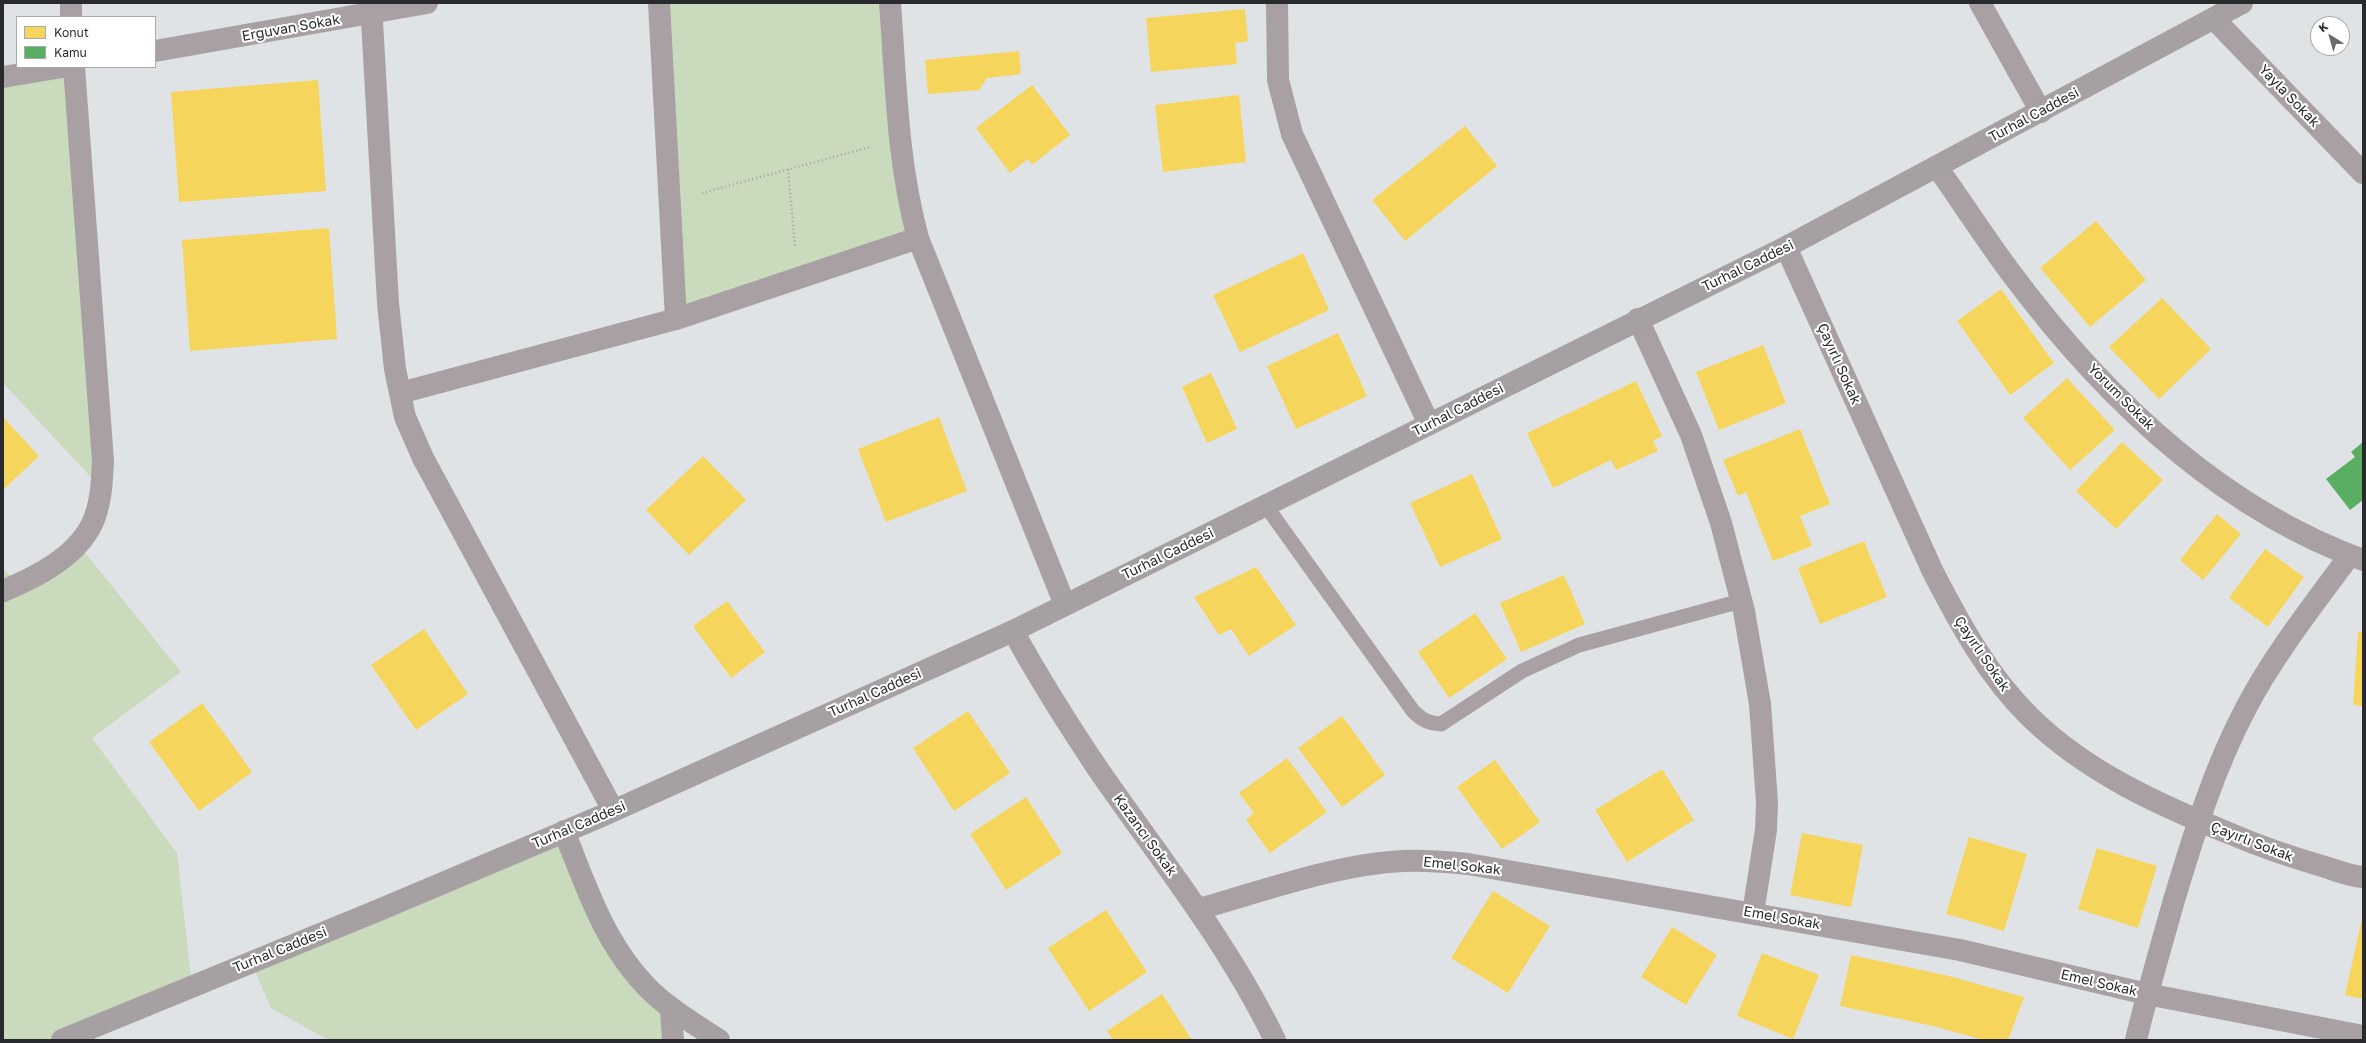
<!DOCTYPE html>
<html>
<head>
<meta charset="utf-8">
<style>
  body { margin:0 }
  #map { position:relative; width:2366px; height:1043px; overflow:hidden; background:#e0e3e6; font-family:"Golos Text",sans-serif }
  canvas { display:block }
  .frame { position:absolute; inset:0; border:4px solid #282a2d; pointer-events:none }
  .legend { position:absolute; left:16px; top:16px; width:140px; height:52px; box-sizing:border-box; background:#fff; border:1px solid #a9aaab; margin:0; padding:5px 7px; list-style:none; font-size:12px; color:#282a2d }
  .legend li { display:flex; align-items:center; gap:8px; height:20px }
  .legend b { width:20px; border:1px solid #a9aaab }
  .north { position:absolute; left:2310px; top:16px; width:40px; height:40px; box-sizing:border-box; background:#fff; border:1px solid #a9aaab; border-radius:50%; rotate:323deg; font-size:11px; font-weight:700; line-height:16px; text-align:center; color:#282a2d }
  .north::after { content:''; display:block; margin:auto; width:14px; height:18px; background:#686b6e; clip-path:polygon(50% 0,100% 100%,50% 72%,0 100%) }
</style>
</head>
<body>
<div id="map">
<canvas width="2366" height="1043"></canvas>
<div class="frame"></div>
<ul class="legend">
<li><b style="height:11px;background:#f6d55c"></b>Konut</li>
<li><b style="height:11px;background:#5aae61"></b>Kamu</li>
</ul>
<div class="north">K</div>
</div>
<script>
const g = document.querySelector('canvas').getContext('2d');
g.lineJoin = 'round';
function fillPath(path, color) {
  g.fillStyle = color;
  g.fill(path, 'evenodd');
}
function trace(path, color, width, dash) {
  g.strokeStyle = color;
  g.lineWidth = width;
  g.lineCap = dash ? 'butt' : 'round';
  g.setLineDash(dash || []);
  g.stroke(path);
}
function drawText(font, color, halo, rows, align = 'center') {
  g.font = font + ' "Golos Text",sans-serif';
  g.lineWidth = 4;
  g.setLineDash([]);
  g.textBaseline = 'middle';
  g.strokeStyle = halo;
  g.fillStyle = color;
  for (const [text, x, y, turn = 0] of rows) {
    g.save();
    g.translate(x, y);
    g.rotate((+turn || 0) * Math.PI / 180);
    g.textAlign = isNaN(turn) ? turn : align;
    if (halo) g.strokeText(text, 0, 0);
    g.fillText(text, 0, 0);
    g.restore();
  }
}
const green = new Path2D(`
  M659 3H890L918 238 676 319Z
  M74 67 101 488 3 383V77Z
  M79 545 181 672 92 738 177 853 192 986 62 1040H3V568L19 585Z
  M564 831 652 993 673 1040H328L271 1008 251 962Z`);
const homes = new Path2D(`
  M1245 9 1248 41 1235 43 1237 64 1151 72 1146 18Z
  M1019 51 1021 74 987 78 979 90 928 94 925 60Z
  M318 80 326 191 179 202 171 92Z
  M1032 85 1070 135 1032 165 1028 159 1010 173 976 128Z
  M1239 95 1246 162 1163 172 1155 105Z
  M1465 126 1497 166 1405 241 1372 200Z
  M2096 221 2146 280 2090 327 2040 268Z
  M329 228 337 339 190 351 182 240Z
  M1303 253 1329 310 1240 352 1213 295Z
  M2001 289 2054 363 2010 395 1957 321Z
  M2162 298 2211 349 2159 399 2109 347Z
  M1338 333 1367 396 1296 429 1267 366Z
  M1763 345 1786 403 1719 430 1696 372Z
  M1211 373 1237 429 1207 443 1182 387Z
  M2067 378 2115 430 2070 470 2023 418Z
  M1636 381 1662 436 1653 441 1658 451 1616 470 1611 460 1553 488 1527 433Z
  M3 417 39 456 3 490Z
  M939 417 967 491 886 522 858 449Z
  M1800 429 1830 504 1800 516 1812 546 1773 561 1746 492 1738 496 1723 460Z
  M2122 442 2163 480 2116 529 2076 491Z
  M703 456 746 500 689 555 646 510Z
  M1472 474 1502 539 1440 567 1410 503Z
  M2217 514 2241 534 2203 580 2180 560Z
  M1864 541 1887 597 1820 624 1798 568Z
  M2265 549 2304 577 2268 627 2229 598Z
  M1256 567 1296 625 1249 656 1231 629 1219 635 1194 597Z
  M1564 575 1585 624 1521 652 1500 603Z
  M727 601 765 652 731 678 693 626Z
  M1475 613 1507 659 1449 698 1418 652Z
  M424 629 468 694 416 730 371 665Z
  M2358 632H2363V706L2353 705Z
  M202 703 252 772 199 811 149 742Z
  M968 711 1010 773 954 811 913 748Z
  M1342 716 1385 775 1342 807 1298 748Z
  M1287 758 1327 812 1270 853 1246 820 1254 813 1239 793Z
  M1495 760 1540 822 1502 849 1457 787Z
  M1662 769 1694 820 1627 862 1595 810Z
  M1026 797 1062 853 1006 890 970 834Z
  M1802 833 1863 845 1851 907 1790 895Z
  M1969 837 2027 854 2004 931 1946 914Z
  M2097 848 2157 866 2138 928 2078 909Z
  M1493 891 1550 926 1508 993 1451 958Z
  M1106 910 1147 972 1089 1011 1048 948Z
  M2362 919H2363V999L2345 995Z
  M1672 927 1717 955 1686 1005 1641 977Z
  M1762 953 1819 975 1793 1039 1737 1016Z
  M1851 955 1949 976 2024 997 2008 1040H1983L1937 1027 1840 1006Z
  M1162 994 1192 1040H1113L1107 1031Z`);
const public = new Path2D(`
  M2363 442V500L2350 510 2326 479 2355 457 2351 452Z`);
const path = new Path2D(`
  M788 169 795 247
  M702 193 870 147`);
const lane = new Path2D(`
  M1266 506 1413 711C1422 720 1428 723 1441 724L1522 671 1579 645 1741 601`);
const street = new Path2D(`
  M71 3V17
  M371 3 388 303 395 369 405 417 423 458 613 810
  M890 3C896 82 897 161 918 238L1065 605
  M1277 3 1278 80 1292 134 1429 424
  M1980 3 2041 112
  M2214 19 2363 173
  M155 51 427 3
  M3 77 62 67
  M1937 167C1961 201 1984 236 2008 269 2099 392 2217 507 2363 560
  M1786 247 1933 572C1960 624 1988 676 2030 717 2086 772 2159 805 2231 834 2261 847 2291 857 2322 866 2335 870 2349 876 2363 877
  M676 319 918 238
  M1638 319 1691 435 1721 523 1744 611 1760 704 1767 803 1766 830 1753 913
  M400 393 676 319 659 3
  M3 591C36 577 75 558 92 524 101 505 102 482 103 461L74 67
  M1013 631C1040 680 1069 726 1100 772 1161 860 1228 943 1275 1040
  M1199 909C1263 891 1337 864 1404 861 1426 860 1447 862 1468 864L1960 950 2147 994 2363 1036
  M671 1009 673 1040
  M2136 1040C2147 993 2161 947 2174 900 2194 834 2214 768 2246 708 2275 653 2314 604 2350 555`);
const secondary = new Path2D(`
  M564 831C587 889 606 948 652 992 672 1011 696 1025 719 1040
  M62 1040 379 910 604 815 1013 631 1786 247 2242 3`);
const streetNames = [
  ["Erguvan Sokak",291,28,-10],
  ["Yayla Sokak",2289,96,46],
  ["Turhal Caddesi",2034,115,-28],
  ["Turhal Caddesi",1748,266,-26],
  ["Çayırlı Sokak",1839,364,66],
  ["Yorum Sokak",2121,397,45],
  ["Turhal Caddesi",1458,410,-27],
  ["Turhal Caddesi",1168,554,-26],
  ["Çayırlı Sokak",1982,654,56],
  ["Turhal Caddesi",875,693,-24],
  ["Turhal Caddesi",579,825,-23],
  ["Kazancı Sokak",1145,835,54],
  ["Çayırlı Sokak",2252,842,21],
  ["Emel Sokak",1462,866,6],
  ["Emel Sokak",1782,918,10],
  ["Turhal Caddesi",280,950,-22],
  ["Emel Sokak",2099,983,13]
];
fillPath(green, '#c9dabd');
fillPath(homes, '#f6d55c');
fillPath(public, '#5aae61');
trace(path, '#a4a1a3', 2.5, [1, 3]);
trace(lane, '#a8a0a3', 15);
trace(street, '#a8a0a3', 22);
trace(secondary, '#a6a0a2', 22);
drawText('14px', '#282a2d', '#fff', streetNames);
</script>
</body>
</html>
